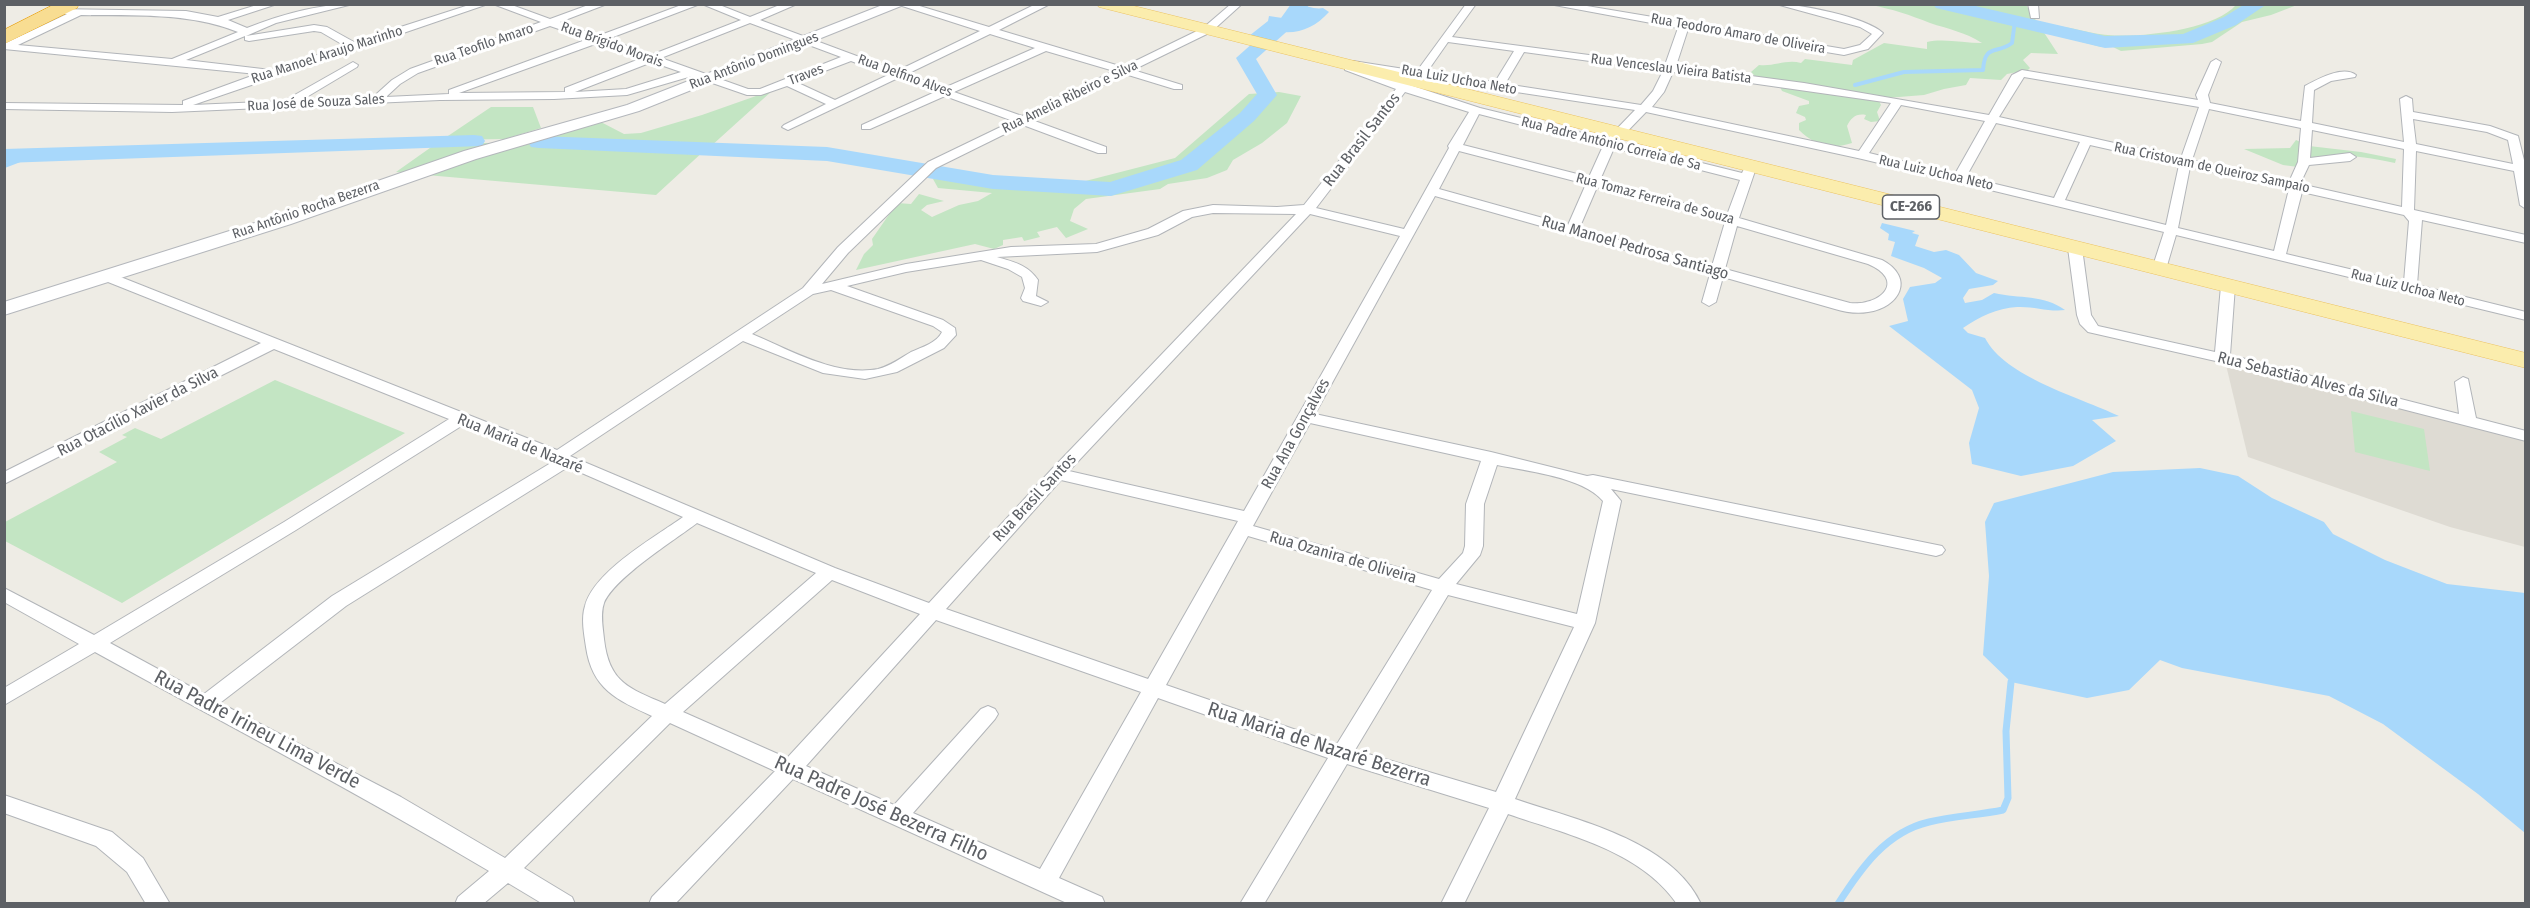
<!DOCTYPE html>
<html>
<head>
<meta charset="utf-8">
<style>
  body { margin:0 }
  #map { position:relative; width:2530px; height:908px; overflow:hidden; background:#eeece5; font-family:"Fira Sans Condensed",sans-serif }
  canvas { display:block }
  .frame { position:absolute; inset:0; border:6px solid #5d6065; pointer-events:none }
</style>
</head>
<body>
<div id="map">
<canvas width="2530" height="908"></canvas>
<div class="frame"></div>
</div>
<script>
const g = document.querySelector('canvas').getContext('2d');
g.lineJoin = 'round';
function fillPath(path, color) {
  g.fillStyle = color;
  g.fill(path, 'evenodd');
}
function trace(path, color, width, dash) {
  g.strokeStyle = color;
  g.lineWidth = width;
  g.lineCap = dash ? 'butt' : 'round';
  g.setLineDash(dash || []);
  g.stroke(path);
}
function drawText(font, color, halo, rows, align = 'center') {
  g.font = font + ' "Fira Sans Condensed",sans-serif';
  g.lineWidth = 6;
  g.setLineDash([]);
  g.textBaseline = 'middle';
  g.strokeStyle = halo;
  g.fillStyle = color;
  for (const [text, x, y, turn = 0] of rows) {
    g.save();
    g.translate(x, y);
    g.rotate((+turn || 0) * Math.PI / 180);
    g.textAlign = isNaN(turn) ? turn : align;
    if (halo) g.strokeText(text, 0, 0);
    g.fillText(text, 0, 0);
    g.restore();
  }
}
const education = new Path2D(`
  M2226 365 2525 440V547L2450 527 2248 457Z`);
const green = new Path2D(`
  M1871 5H2026L2058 54 2031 53 2023 60 2030 68 2028 70 2007 74 2001 80 1970 78 1966 85 1944 89 1924 95 1886 98 1757 78 1751 72 1759 65C1774 67 1786 59 1801 63L1805 59 1852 65 1853 60 1884 43 1927 49V42C1943 38 1964 43 1982 43 1965 32 1948 29 1930 23 1910 15 1892 9 1871 5Z
  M2236 5H2297L2271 15 2242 22 2212 42 2202 44 2121 51 2113 47H2101L2055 35 2057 33 2043 25C2057 23 2090 34 2108 35 2140 38 2214 30 2236 5Z
  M1780 87 1878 99 1881 105 1877 112 1880 121 1871 122 1864 119 1866 115C1856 113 1851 118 1847 126L1852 143C1832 150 1814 145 1799 130V123L1806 120 1805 117 1796 113 1799 106 1809 104V101L1782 91Z
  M773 90 710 147 521 140 597 120 624 134 641 133 702 115Z
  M1279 92 1301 96 1287 123 1262 143 1233 160 1227 170 1207 178 1168 184 1160 189 1086 199 1074 209 1070 221 1088 229 1066 238 1057 227 1037 232 1040 237 1024 241 1022 237 1003 240V245L994 249 975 244 856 270 864 254 873 245 872 239 897 203 911 204 919 194 944 201 927 205 921 210 932 217 959 205 978 201 992 193 938 188 933 179 966 174 1066 186 1175 158 1249 94Z
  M491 107H533L541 128 505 139 442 140Z
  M2296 140 2309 146 2361 152 2396 159 2395 163C2357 155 2341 154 2302 158L2298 167 2283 165 2244 149 2290 148Z
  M512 142 705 150 656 195 415 174Z
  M437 143H496L407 173 396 172Z
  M275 380 405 433 122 603 5 541V522L117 462 99 452 127 437 122 435 135 428 161 439Z
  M2351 411 2424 429 2430 471 2355 452Z`);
const water = new Path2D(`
  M1296 5C1306 5 1315 10 1323 8L1329 12C1313 30 1292 37 1269 29L1264 38 1249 36 1268 21 1269 16 1289 19Z
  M1882 223 1915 231 1912 233 1919 235 1915 246 1934 252 1946 250 1959 255 1976 273 1998 281 1993 285 1969 289 1963 298 1965 303 1982 300 1994 293C2020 299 2043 294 2065 310 2048 312 2033 306 2017 307 1997 308 1979 317 1963 328L1968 333 1985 338C2005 377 2079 397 2119 416L2092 420 2116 441 2073 466 2021 476 1972 464 1969 443 1979 408 1972 390 1889 326 1908 321 1903 299 1910 287 1935 283 1942 278 1924 268 1891 256 1895 242 1888 240 1889 234 1880 228Z
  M2200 468 2238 476 2272 498 2324 522 2333 534 2385 560 2447 584 2525 593V833L2478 794 2383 724 2329 696 2182 668 2160 660 2129 690 2087 698 2011 682 1983 655 1989 576 1985 522 1994 503 2113 472Z`);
const streamFar2 = new Path2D(`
  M1855 85 1904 72 1983 70C1985 43 1996 55 2012 43L2015 21
  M21 159 32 155`);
const streamFar1 = new Path2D(`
  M4 166 25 158`);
const stream = new Path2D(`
  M1838 904C1861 868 1886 832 1929 822 1953 816 1979 815 2003 810L2008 798 2006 731 2011 682`);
const river = new Path2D(`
  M1291 4H1310L1293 26 1256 59 1277 95 1254 121 1197 170 1111 196 993 189 827 161 539 148 531 147 528 142 531 137 539 136 827 147 993 175 1110 182 1181 160 1240 113 1257 94 1236 58 1281 18Z
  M1933 4H1967L2105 36 2183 34 2224 17 2245 4H2267L2236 25 2193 43 2105 48 1936 8Z
  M474 135 482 136 485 141 482 146 4 163V149Z`);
const street = new Path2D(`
  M260 4H277L228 20 247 28C280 15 317 4 353 4L276 23 246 36 314 25 327 27 354 42 472 4H488L193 105 284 101 353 62 358 65 357 67 300 101 372 98 392 80 410 69 541 22 493 4H509L550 19 591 4H607L560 22 598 36 684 4H700L608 39 651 55 741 20 702 4H717L750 17 782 4H797L760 20 897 71 980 31 896 4H913L989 27 1036 4H1050L999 30 1123 67 1203 28 1231 4H1242L1211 32 1133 70 1182 85V89H1174L1125 74 1032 120 1106 147V153H1098L1023 125 936 168 848 253 822 284 906 264 1011 247 1096 244 1148 229 1183 211 1213 205 1277 207 1304 205 1396 89 1345 70V66L1353 61 1417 71 1466 4H1476L1452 37 1665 65 1678 28 1549 4H1575L1844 49 1860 45 1872 34 1860 27 1776 4C1800 4 1866 17 1883 33L1868 49 1844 55 1688 29 1676 66 1804 83 1989 115 2012 75 2022 70 2198 100 2196 95 2211 62 2216 59 2221 62 2208 95 2210 103 2301 121 2305 86C2318 79 2343 65 2356 75L2355 77 2331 81 2314 90 2312 123 2404 142 2400 99 2406 96 2412 99 2413 112 2490 126 2518 136 2526 168V209L2520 205 2514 171 2416 151 2414 210 2526 235V243L2422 220 2417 285 2526 312V320L2176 235 2166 269 2159 273 2152 269 2164 232 1862 159 1646 112 1617 142 1742 173 1746 165H1754L1756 168 1739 218 1882 260C1916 278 1899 308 1868 312 1857 314 1845 312 1835 309L1723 277 1716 302 1709 306 1702 302 1710 274 1435 196 1315 414 1491 452 1587 476 1593 475 1942 546 1945 550 1942 554 1936 556 1611 489 1621 501 1595 623 1515 799C1576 820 1671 840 1701 904H1677C1640 850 1565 834 1508 814L1464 904H1441L1489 808 1347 764 1264 904H1240L1328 758 1158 698 1059 878 1102 897 1105 904H1069L793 779 675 904H649L652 897 775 771 670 723 524 868 572 897 575 904H543L508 883 483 904H455L458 897 489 871C360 794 227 725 95 652L4 705V688L79 644 4 602V588L94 635 284 522 449 419 274 349 4 484V472L261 343 103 280 101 277 103 274H113L557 450 803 288 838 247 928 162 1013 121 945 96 870 129H862V125L935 92 898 78 788 130 782 127 784 125 826 104 787 86 761 95H747L692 76 627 95 554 99 440 100 172 112 4 109V103L183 105V101L257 74 4 49V44L67 14 53 13V9L186 11 218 17ZM81 15C134 16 188 12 238 32L172 59 18 45ZM750 23 841 57 760 89H748L661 58ZM550 26 588 39 449 90V94L386 97 400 84 418 73ZM314 31 321 32 345 46 271 70 186 60 245 36V40L249 41ZM990 34 1035 48 944 88 907 74ZM1448 42 1514 51 1495 82 1427 72ZM598 43 642 58 565 88V92L459 93ZM1046 51 1114 71 1022 116 954 92ZM1524 52 1663 71 1653 91 1641 105 1505 84ZM851 61 888 75 835 100 796 82ZM652 62 681 72 626 89 575 92ZM1358 68 1635 110 1607 139 1480 108ZM1673 72 1891 103 1859 151 1652 107 1664 92ZM2024 77 2199 107 2181 158 1999 117ZM1405 92 1469 112 1448 146 1449 148 1404 229 1316 208ZM1901 105 1985 121 1955 174 1869 153ZM2209 109 2301 128 2298 162 2289 182 2192 160ZM1479 114 1603 146 1589 177 1463 145ZM2413 119 2487 132 2508 140 2513 164 2416 144ZM1996 123 2080 142 2054 198 1966 177ZM2312 130 2404 149 2402 207 2300 184 2309 165 2350 161 2356 157 2350 153 2310 158ZM2090 145 2179 165 2166 225 2065 200ZM1614 148 1740 180 1727 215 1600 180ZM1459 151 1586 184 1568 225 1439 189ZM2190 167 2289 189 2274 251 2178 228ZM1597 187 1725 222 1712 266 1579 229ZM2302 192 2404 215 2409 221 2404 282 2286 254ZM1213 213 1296 214 1051 470 929 603 835 568 570 456 743 341 823 373 865 379 897 372 944 348 956 335 955 328 943 320 847 286 906 272 981 260 1008 269 1022 277 1025 288 1021 298 1023 301 1041 306 1048 302 1036 296 1038 280C1028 265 1014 262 997 257L1097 252 1158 235 1192 217ZM1310 214 1400 236 1244 511 1069 471ZM1737 226 1868 264C1906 280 1882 306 1850 303L1725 269ZM831 290 933 326 942 332C937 343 922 347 911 352 901 358 890 366 878 369 836 377 790 350 752 334L813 294ZM1310 423 1481 461 1466 504 1465 546 1463 553 1439 579 1253 526ZM463 425 554 461 332 596 204 694 110 643 296 530ZM1497 465C1527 471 1583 477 1603 501L1577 614 1456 584 1480 555 1483 546 1484 504ZM568 467 683 517C655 537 594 571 585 606 581 618 584 634 586 647 592 689 617 700 652 716L505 858 401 797 220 703 346 606ZM1061 480 1238 521 1148 679 946 609ZM697 523 816 573 665 704C629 688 609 683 604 639 603 628 600 614 604 603 614 578 675 540 697 523ZM1248 536 1432 590 1337 744 1166 685ZM832 580 920 614 787 758 683 712ZM1448 595 1574 627 1496 792 1355 750ZM936 620 1141 692 1040 869 913 813 995 719 998 714 995 709 988 706 981 709 894 805 806 766Z
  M2028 4H2038L2039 18H2031Z
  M2075 244 2082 248 2091 315 2098 326 2215 352 2221 286 2228 282 2233 283 2235 286 2230 355 2459 414 2455 382 2463 377 2468 379 2476 418 2526 431V441L2220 362 2088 332 2080 324 2077 315 2068 248Z
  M4 795 112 832 143 858 170 904H146L127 872 96 846 4 813Z`);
const secondary = new Path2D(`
  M885 4H906L639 111 476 159 291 224 4 315V302L277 216 464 151 627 105Z`);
const primary = new Path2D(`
  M1097 4H1126L2526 353V368L1099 7Z`);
const highway = new Path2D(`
  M55 4H79L77 8 4 44V30Z`);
const farStreetnames = [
  ["Rua Teodoro Amaro de Oliveira",1738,34,10],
  ["Rua Teofilo Amaro",484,45,-19],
  ["Rua Brígido Morais",612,45,20],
  ["Rua Manoel Araujo Marinho",327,55,-18],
  ["Rua Antônio Domingues",754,61,-21],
  ["Rua Venceslau Vieira Batista",1671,69,7],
  ["Traves",806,75,-21],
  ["Rua Delfino Alves",905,76,20],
  ["Rua Luiz Uchoa Neto",1459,80,10],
  ["Rua Amelia Ribeiro e Silva",1070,97,-26],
  ["Rua José de Souza Sales",316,103,-3],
  ["Rua Padre Antônio Correia de Sa",1611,144,14],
  ["Rua Cristovam de Queiroz Sampaio",2212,168,12],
  ["Rua Luiz Uchoa Neto",1936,173,13],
  ["Rua Tomaz Ferreira de Souza",1655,199,15],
  ["Rua Antônio Rocha Bezerra",306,210,-19],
  ["Rua Luiz Uchoa Neto",2408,288,14]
];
const shields = [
  [1911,207,57]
];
const shieldNames = [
  ["CE-266",1911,207]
];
const streetNames = [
  ["Rua Brasil Santos",1362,140,-52],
  ["Rua Manoel Pedrosa Santiago",1635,248,16],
  ["Rua Sebastião Alves da Silva",2308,380,14],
  ["Rua Otacílio Xavier da Silva",138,412,-27],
  ["Rua Ana Gonçalves",1296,434,-61],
  ["Rua Maria de Nazaré",520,444,22],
  ["Rua Brasil Santos",1035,498,-47],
  ["Rua Ozanira de Oliveira",1343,558,16]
];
const nearStreetnames = [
  ["Rua Padre Irineu Lima Verde",257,730,28],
  ["Rua Maria de Nazaré Bezerra",1319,745,18],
  ["Rua Padre José Bezerra Filho",881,809,24]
];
fillPath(education, '#dedbd3');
fillPath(green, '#c3e5c3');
fillPath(water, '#a8d8fb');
trace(streamFar2, '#a8d8fb', 4);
trace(streamFar1, '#a8d8fb', 4.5);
trace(stream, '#a8d8fb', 7);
fillPath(river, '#a8d8fb');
trace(street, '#b2b5b9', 2);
trace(secondary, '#b4b7bc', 2);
trace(primary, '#ebc261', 1);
trace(highway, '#e9a00a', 1);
fillPath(street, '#fff');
fillPath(secondary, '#fff');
fillPath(primary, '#fbedad');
fillPath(highway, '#f8dd92');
drawText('14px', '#5d6065', '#fff', farStreetnames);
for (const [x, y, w] of shields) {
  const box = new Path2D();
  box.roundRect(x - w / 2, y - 12, w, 24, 4.5);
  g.fillStyle = '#fff';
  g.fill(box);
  trace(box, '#5d6065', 1.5);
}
drawText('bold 15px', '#5d6065', null, shieldNames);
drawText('16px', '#5d6065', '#fff', streetNames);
drawText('20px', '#5d6065', '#fff', nearStreetnames);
</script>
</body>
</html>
